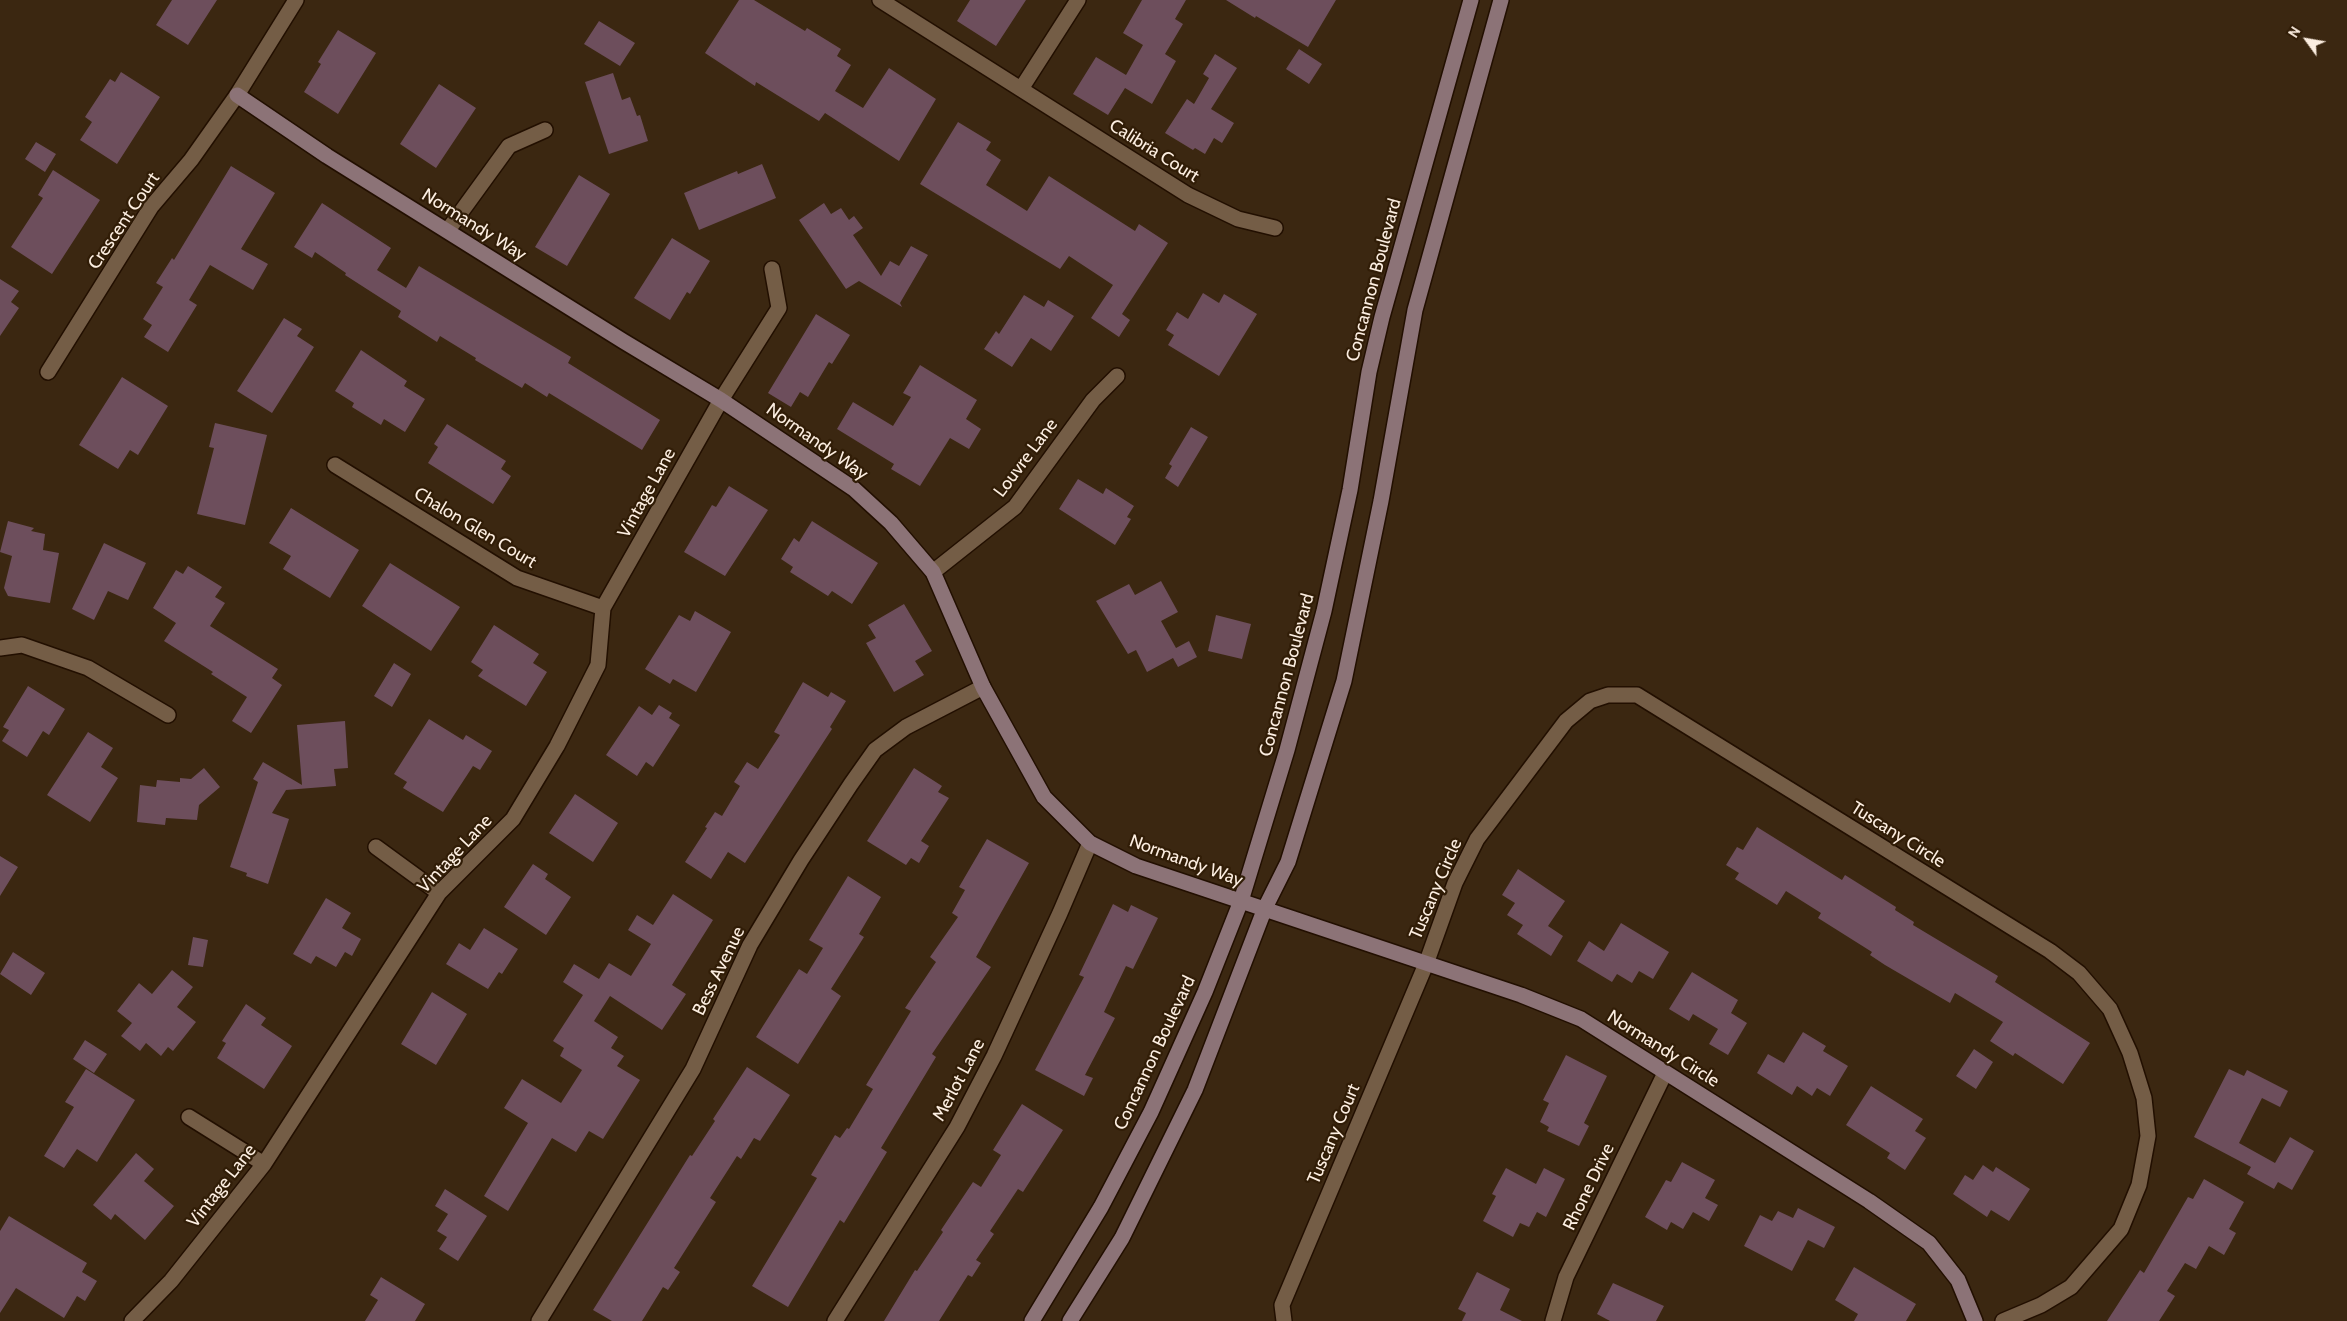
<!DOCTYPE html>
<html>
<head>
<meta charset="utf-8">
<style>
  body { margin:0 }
  #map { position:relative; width:2347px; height:1321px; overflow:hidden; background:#3b2711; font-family:Cabin,sans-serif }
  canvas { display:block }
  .north { position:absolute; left:2282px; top:15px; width:50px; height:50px; -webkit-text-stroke:4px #311d07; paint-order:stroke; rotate:302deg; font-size:14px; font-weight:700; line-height:20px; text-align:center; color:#fceee1 }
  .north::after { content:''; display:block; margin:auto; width:18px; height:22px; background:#fceee1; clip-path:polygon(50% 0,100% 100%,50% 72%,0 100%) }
</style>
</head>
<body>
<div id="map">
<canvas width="2347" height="1321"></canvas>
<div class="north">N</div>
</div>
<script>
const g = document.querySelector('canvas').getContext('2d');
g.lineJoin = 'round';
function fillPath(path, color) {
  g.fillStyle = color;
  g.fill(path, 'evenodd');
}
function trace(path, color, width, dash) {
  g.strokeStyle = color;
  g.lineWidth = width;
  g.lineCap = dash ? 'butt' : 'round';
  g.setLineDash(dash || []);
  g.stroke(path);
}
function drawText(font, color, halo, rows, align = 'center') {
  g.font = font + ' Cabin,sans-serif';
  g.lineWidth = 4.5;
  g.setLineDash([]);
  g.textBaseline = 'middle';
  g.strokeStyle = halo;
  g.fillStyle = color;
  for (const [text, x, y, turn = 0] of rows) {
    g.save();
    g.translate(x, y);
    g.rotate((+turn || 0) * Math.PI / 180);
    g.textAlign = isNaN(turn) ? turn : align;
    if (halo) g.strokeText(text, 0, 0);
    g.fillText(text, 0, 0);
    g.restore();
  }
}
const building = new Path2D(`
  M172 0H217L188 45 156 25Z
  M739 0H754L805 31 807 28 841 49 837 56 851 65 835 91 863 108 889 68 936 99 899 161 825 113 819 121 756 82 755 86 705 53Z
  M970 0H1026L996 46 957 21Z
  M1142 0H1186L1175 19 1183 24 1165 54 1176 61 1152 104 1125 88 1108 115 1073 94 1096 57 1126 75 1143 45 1123 33Z
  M1226 0H1336L1308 47 1256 16 1255 18Z
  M599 21 635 43 620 66 584 44Z
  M338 30 376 53 338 114 304 92 321 64 318 62Z
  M1299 49 1322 64 1309 84 1286 69Z
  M1215 54 1237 68 1211 109 1234 123 1222 143 1214 138 1205 154 1195 148 1193 150 1165 133 1187 99 1194 104 1209 78 1203 74Z
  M121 72 160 97 117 164 80 140 92 122 85 117 110 79 115 82Z
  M613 73 622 100 630 97 637 116 640 115 648 141 609 154 585 82Z
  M439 84 476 108 436 168 400 144Z
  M958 122 991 142 986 150 1001 160 986 185 1027 211 1049 176 1135 231 1139 224 1168 243 1122 314 1130 320 1119 337 1091 318 1113 285 1069 256 1060 269 920 184Z
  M36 142 56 154 45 172 25 159Z
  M762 164 776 198 699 230 684 193 737 171 738 174Z
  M231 166 275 193 241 249 268 264 253 290 210 265 189 300 197 305 168 352 144 337 152 325 143 319 163 287 156 283 172 258 174 260Z
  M53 170 100 200 52 274 11 247 43 198 38 195Z
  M579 175 610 194 567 266 535 247Z
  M322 203 391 248 377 270 406 288 419 266 571 357 568 363 660 420 642 450 549 393 547 397 525 383 522 388 475 360 476 358 440 336 437 342 398 317 401 311 345 275 346 273 315 252 312 258 294 247Z
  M824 203 831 214 841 208 849 220 854 216 863 228 853 235 881 276 890 261 899 266 911 246 928 255 900 303 902 307 859 281 846 289 799 220Z
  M672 238 710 261 690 294 687 292 670 320 634 298Z
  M0 279 19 291 11 302 19 308 0 336Z
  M1203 293 1219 303 1224 294 1257 314 1219 376 1168 345 1174 335 1166 330 1177 312 1188 319Z
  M1024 295 1044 307 1048 300 1074 316 1051 351 1031 338 1012 367 984 349 996 331 999 334Z
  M816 314 850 335 832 364 829 362 808 397 800 392 791 407 768 393Z
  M284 318 302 329 297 336 314 347 272 413 237 391Z
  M361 350 407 381 404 386 425 399 405 432 384 419 381 425 352 407 354 403 335 391Z
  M920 365 977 400 966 419 981 429 969 449 950 438 920 486 891 469 894 464 837 429 853 402 893 426 911 397 903 393Z
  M122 377 168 406 138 455 130 450 118 469 79 445Z
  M215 423 267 435 245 525 197 514 214 448 209 447Z
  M447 424 506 461 501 469 511 476 493 504 428 463 438 447 434 444Z
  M1191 427 1208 437 1178 487 1165 478 1172 466 1169 464Z
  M1078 479 1103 494 1106 488 1134 506 1127 517 1131 519 1115 545 1059 509Z
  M729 486 768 510 725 576 684 552 712 505 716 507Z
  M291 508 359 550 330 598 283 569 291 556 269 543Z
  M8 521 34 528 31 531 45 534 43 550 59 553 50 603 8 596 4 588 12 556 0 552Z
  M812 521 878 563 852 604 832 591 828 596 790 572 793 567 781 559 794 538 799 542Z
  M104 543 146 563 128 600 108 591 94 620 72 609Z
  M390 563 460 607 431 651 362 606Z
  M188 566 222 587 215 597 225 603 210 626 278 669 272 678 282 685 251 733 232 721 247 697 211 674 213 672 164 641 176 623 153 608 176 570 183 574Z
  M1161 581 1178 612 1161 621 1176 648 1189 641 1197 657 1178 667 1173 658 1147 672 1136 650 1128 654 1096 601 1129 584 1135 595Z
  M904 604 932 651 915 661 924 675 894 692 866 643 876 638 868 625Z
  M695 611 731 632 696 692 673 679 670 684 645 669 679 615 690 621Z
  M1216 615 1251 624 1242 659 1208 651Z
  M494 625 539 654 533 663 547 672 526 706 478 676 483 670 471 662Z
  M394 663 411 674 392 707 374 696Z
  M803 682 828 697 831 692 846 701 830 727 832 729 745 863 728 852 711 879 685 862 707 828 705 827 715 812 722 816 740 786 734 782 747 762 758 769 780 735 774 732Z
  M28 686 65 709 49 735 43 731 27 757 2 741 9 730 3 727Z
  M659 705 672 713 669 718 680 725 653 767 646 762 637 776 606 755 639 706 652 715Z
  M429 719 463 740 466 735 492 751 480 770 473 766 443 812 403 788 407 782 394 774Z
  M345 721 348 768 334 769 336 786 286 790 272 813 289 819 268 884 246 876 247 873 230 867 258 782 253 779 263 762 302 785 297 725Z
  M88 732 113 748 101 767 118 778 90 822 47 795Z
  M204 768 220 787 199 805 197 820 166 818 165 825 137 822 140 785 156 787 157 780 180 782V778L191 779Z
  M914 768 942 786 938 792 949 798 921 841 929 846 919 863 911 858 906 865 867 841Z
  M575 794 618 823 593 862 549 833Z
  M1757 827 1842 880 1845 875 1896 907 1895 910 1914 922 1913 925 1998 976 1995 982 2090 1043 2063 1084 2015 1053 2013 1056 1990 1041 2003 1022 1955 993 1950 1003 1885 965 1870 955 1872 952 1818 918 1821 913 1786 891 1777 905 1735 879 1739 873 1726 865 1737 847 1743 850Z
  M987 839 1029 863 976 957 991 967 932 1054 936 1057 881 1148 887 1152 844 1223 840 1220 788 1307 752 1286 817 1178 811 1175 835 1135 840 1138 847 1128 849 1129 873 1089 866 1085 911 1011 905 1008 936 962 930 957 958 917 952 913 965 890 959 887Z
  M0 856 18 867 0 896Z
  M533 864 548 874 545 879 571 897 546 935 504 907Z
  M1518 869 1565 901 1548 926 1563 936 1551 956 1517 934 1523 925 1507 915 1515 903 1502 895Z
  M848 876 881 897 859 934 864 937 831 989 841 996 798 1064 756 1037 799 969 807 974 823 948 809 940Z
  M673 894 713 920 672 985 686 994 662 1030 610 996 594 1021 618 1037 611 1048 624 1056 617 1066 640 1080 603 1139 589 1131 576 1152 552 1138 508 1211 484 1196 528 1123 504 1108 522 1079 561 1103 582 1070 560 1056 564 1048 553 1041 583 995 563 982 574 964 599 979 609 963 631 976 651 944 628 930 637 915 653 925Z
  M326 898 351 913 342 928 361 939 352 956 345 952 336 967 316 956 311 964 293 954Z
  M1113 904 1128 912 1131 905 1158 918 1133 969 1126 966 1104 1012 1115 1018 1085 1075 1093 1078 1084 1096 1035 1070 1084 977 1079 975Z
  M1621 923 1669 952 1653 979 1639 971 1632 983 1617 974 1612 982 1577 961 1589 941 1604 951Z
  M484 928 518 949 502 974 499 972 488 989 446 964 459 943 470 950Z
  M193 937 208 940 203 967 188 965Z
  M13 952 45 973 31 995 0 974Z
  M172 970 193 987 177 1007 196 1022 173 1051 168 1047 161 1056 146 1043 140 1051 121 1036 132 1023 117 1011 139 983 152 994Z
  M1692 972 1738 1000 1731 1013 1747 1023 1728 1055 1709 1044 1718 1029 1693 1014 1689 1021 1669 1009Z
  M432 992 467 1014 436 1065 401 1044Z
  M246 1004 266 1018 261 1025 292 1046 264 1089 217 1058 226 1043 222 1041Z
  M1803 1032 1826 1046 1823 1051 1848 1066 1830 1096 1817 1088 1812 1096 1797 1086 1792 1095 1757 1073 1768 1054 1784 1063Z
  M85 1040 107 1054 94 1073 73 1059Z
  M1974 1049 1993 1062 1976 1089 1956 1076Z
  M1566 1055 1607 1076 1584 1123 1589 1126 1579 1146 1547 1131 1549 1127 1540 1122 1549 1103 1543 1100Z
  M747 1067 790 1095 760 1141 754 1138 741 1159 737 1156 710 1198 716 1202 674 1268 680 1272 668 1290 663 1287 642 1321H612L593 1310 690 1155 692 1156 715 1121 713 1119Z
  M86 1069 135 1100 97 1162 77 1149 64 1168 44 1156 74 1107 65 1102Z
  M2229 1069 2244 1076 2247 1070 2288 1091 2280 1107 2262 1098 2239 1143 2275 1163 2290 1137 2314 1151 2292 1190 2278 1182 2274 1189 2247 1174 2251 1167 2194 1137Z
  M1871 1086 1923 1119 1915 1131 1926 1138 1905 1170 1887 1158 1890 1153 1846 1125Z
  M1022 1104 1063 1130 1023 1192 1018 1189 990 1231 994 1234 976 1260 981 1263 972 1277 968 1275 939 1321H884L915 1270 917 1271 943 1232 941 1230 973 1182 981 1187 1001 1155 993 1150Z
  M136 1153 154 1169 144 1181 174 1206 145 1240 115 1214 111 1220 93 1205Z
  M1682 1162 1715 1180 1705 1198 1718 1205 1709 1221 1693 1212 1683 1229 1671 1222 1667 1230 1645 1217 1666 1180 1671 1182Z
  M1983 1165 1993 1172 1996 1167 2030 1189 2009 1221 1991 1210 1987 1217 1953 1194 1965 1175 1973 1180Z
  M1506 1168 1536 1184 1544 1168 1565 1179 1546 1217 1537 1212 1529 1227 1520 1223 1513 1237 1483 1221 1496 1196 1492 1194Z
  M2204 1179 2244 1202 2229 1229 2236 1233 2224 1255 2209 1246 2196 1269 2185 1263 2167 1291 2175 1296 2159 1321H2107L2140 1270 2144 1273 2188 1197 2193 1199Z
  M445 1189 487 1216 458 1261 439 1249 447 1237 437 1231 448 1214 435 1206Z
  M1798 1208 1835 1227 1824 1248 1808 1240 1792 1271 1744 1246 1760 1215 1772 1221 1778 1211 1793 1218Z
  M9 1216 87 1263 82 1272 97 1281 85 1301 77 1296 64 1318 16 1288 0 1313V1231Z
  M1854 1267 1916 1304 1906 1321H1854L1858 1314 1835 1300Z
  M1477 1272 1510 1289 1500 1310 1522 1321H1462L1466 1313 1458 1309Z
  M381 1277 425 1304 415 1321H365L378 1300 370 1295Z
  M1613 1283 1664 1306 1656 1321H1610L1597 1314Z`);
const street = new Path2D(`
  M880 0 1188 195 1238 219 1275 228
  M1021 89 1078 0
  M448 230 509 146 545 130
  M48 372 151 207 191 160 237 95 296 0
  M335 465 517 578 603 608
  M933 572 1015 507 1093 400 1117 376
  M0 648 22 645 88 668 168 715
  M376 847 439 893
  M189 1117 264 1164
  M132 1321 171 1281 264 1164 439 893 513 819 557 746 598 665 603 608 721 400 779 308 772 269
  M539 1321 693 1069 750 945 801 860 851 784 875 750 906 727 983 687
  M835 1321 957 1127 994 1056 1060 913 1090 843
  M1284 1321 1282 1305 1426 964 1455 883 1477 839 1566 721 1590 701 1608 695H1637L2050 951 2079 973 2110 1009 2130 1053 2144 1098 2148 1136 2139 1185 2121 1229 2071 1287 2041 1305 2003 1321
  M1553 1321 1566 1277 1665 1073`);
const secondary = new Path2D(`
  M237 95 327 156 623 341 721 400 854 489 891 523 933 572 983 687 1044 797 1090 843 1136 866 1521 995 1581 1019 1869 1201 1929 1243 1958 1280 1975 1321
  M1032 1321 1101 1207 1151 1112 1205 992 1241 901 1287 750 1324 611 1350 490 1369 372 1382 317 1471 0
  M1070 1321 1122 1238 1195 1090 1265 908 1288 862 1344 681 1381 501 1415 310 1501 0`);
const streetNames = [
  ["Calibria Court",1154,151,32],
  ["Crescent Court",124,221,-56],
  ["Normandy Way",474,225,32],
  ["Concannon Boulevard",1374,280,-75],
  ["Normandy Way",817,442,35],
  ["Louvre Lane",1026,458,-53],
  ["Vintage Lane",647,493,-61],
  ["Chalon Glen Court",475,528,31],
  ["Concannon Boulevard",1287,675,-75],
  ["Tuscany Circle",1898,835,32],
  ["Vintage Lane",455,854,-47],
  ["Normandy Way",1186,861,20],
  ["Tuscany Circle",1436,889,-67],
  ["Bess Avenue",719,971,-64],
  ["Normandy Circle",1663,1049,32],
  ["Concannon Boulevard",1155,1053,-65],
  ["Merlot Lane",959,1080,-62],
  ["Tuscany Court",1334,1134,-67],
  ["Vintage Lane",222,1186,-52],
  ["Rhone Drive",1589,1187,-64]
];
fillPath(building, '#6d4e5c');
trace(street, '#220f00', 18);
trace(secondary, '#220f00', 18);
trace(street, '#745d46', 15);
trace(secondary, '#8c7377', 15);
drawText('18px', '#fceee1', '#311d07', streetNames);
</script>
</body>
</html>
